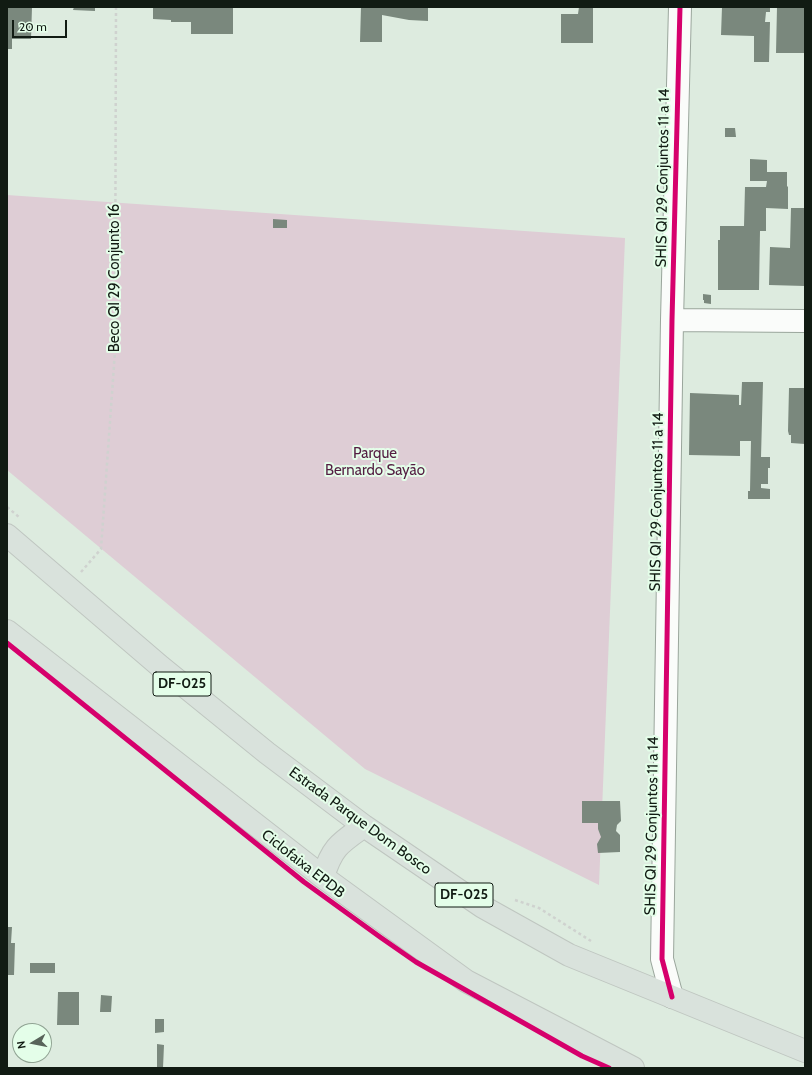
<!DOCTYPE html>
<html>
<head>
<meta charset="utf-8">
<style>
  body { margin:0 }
  #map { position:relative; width:812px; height:1075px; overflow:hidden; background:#ddebdf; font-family:Cabin,sans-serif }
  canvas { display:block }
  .frame { position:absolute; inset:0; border:8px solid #111b13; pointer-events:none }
  .north { position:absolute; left:12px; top:1023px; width:40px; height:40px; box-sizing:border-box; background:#e4fee9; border:1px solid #90a393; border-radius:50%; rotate:260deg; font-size:11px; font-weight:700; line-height:16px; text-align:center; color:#111b13 }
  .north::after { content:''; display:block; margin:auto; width:14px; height:18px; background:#58645a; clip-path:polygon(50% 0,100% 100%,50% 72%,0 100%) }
  .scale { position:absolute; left:12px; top:20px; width:55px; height:18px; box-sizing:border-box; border:2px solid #111b13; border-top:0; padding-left:5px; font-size:12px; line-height:14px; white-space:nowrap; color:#111b13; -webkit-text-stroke:3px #e4fee9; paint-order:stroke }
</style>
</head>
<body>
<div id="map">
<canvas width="812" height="1075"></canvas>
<div class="frame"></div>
<div class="north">N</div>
<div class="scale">20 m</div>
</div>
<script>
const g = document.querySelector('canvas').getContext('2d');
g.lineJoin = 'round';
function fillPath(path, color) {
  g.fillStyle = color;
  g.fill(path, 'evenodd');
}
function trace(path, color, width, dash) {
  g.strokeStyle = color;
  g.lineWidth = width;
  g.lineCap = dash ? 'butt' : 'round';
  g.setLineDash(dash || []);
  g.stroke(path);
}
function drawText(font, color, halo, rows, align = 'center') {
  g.font = font + ' Cabin,sans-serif';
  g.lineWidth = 4;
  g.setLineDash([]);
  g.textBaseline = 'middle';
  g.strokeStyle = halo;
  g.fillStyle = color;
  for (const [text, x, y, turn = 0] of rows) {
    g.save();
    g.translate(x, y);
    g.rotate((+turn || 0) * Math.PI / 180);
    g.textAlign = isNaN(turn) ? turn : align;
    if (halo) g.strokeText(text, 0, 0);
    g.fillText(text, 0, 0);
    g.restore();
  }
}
const green = new Path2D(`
  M7 195 625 238 599 885 365 769 7 470Z`);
const building = new Path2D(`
  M7 7H32L31 39H12V49H7Z
  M74 7H95V11L73 10Z
  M153 7H233V34H191V22H171V20L153 19Z
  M361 7H428V21L409 20 382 15V42H360Z
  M579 7H593V43H561V14H578Z
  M722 7H770V12H766L765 22H770L769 62H754V36L721 35Z
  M777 7H805V53H776Z
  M725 128H735L736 137H725Z
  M750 159 767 160V172H787V186L788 187V209L766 208V231H760L759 290H718V240H720V226H744L745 187H766L767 181H750Z
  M791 208H805V286L769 285 770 247 790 248Z
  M273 219 287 220V228H273Z
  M703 294 711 295V304L704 303V300H703Z
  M742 382H763L761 457H770V468H768V484H761V488L770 489V499H748V491H750L751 441H740V456L689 455 690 393 739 395V405H741Z
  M789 388H805V444L791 443V435H789L788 431Z
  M582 801H620L621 821 617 825 616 831 620 835V852L598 853 597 844 601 837 598 829V823H582Z
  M7 927H12L11 943H15L14 975H7Z
  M30 963H55V973H30Z
  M58 992H79V1025H57Z
  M101 995 112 996 111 1012H100Z
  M155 1019H164V1032L155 1033Z
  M157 1044 164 1045 163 1068H157Z`);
const path = new Path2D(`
  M7 507 19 517
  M81 572 101 549 115 351 116 7
  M515 900 539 908 591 941`);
const minor = new Path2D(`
  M672 320 805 321
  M672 997 662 959 672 320 680 7`);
const major = new Path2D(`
  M7 535 161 667 267 753 364 826 483 907 569 955 805 1051
  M7 631 323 877 466 981 633 1068
  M323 877C332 847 340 843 364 826`);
const cycleway = new Path2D(`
  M7 643 304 882 380 937 416 962 582 1056 609 1068
  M672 997 662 959 672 320 680 7`);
const shields = [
  [182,684,58],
  [464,895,58]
];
const shieldNames = [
  ["DF-025",182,684],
  ["DF-025",464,895]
];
const streetNames = [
  ["SHIS QI 29 Conjuntos 11 a 14",663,178,-89],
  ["Beco QI 29 Conjunto 16",115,278,-90],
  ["SHIS QI 29 Conjuntos 11 a 14",657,502,-89],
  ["Estrada Parque Dom Bosco",360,821,36],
  ["SHIS QI 29 Conjuntos 11 a 14",652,826,-89],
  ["Ciclofaixa EPDB",303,864,38]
];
const parkNames = [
  ["Parque",375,454],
  ["Bernardo Sayão",375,471]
];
fillPath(green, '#decdd5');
fillPath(building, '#7a887d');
trace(minor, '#9aa69c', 24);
trace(major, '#bfc6c0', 24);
trace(path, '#cfd2cf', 2.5, [3, 3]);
trace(minor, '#fafcfa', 22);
trace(major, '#d9e2dc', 22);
trace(cycleway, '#d6006c', 5);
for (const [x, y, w] of shields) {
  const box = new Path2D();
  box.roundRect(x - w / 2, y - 12, w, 24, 3);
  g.fillStyle = '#e4fee9';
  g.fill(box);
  trace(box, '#111b13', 1);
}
drawText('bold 14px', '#111b13', null, shieldNames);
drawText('15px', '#111b13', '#e4fee9', streetNames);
drawText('15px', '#541d42', '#e4fee9', parkNames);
</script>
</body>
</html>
